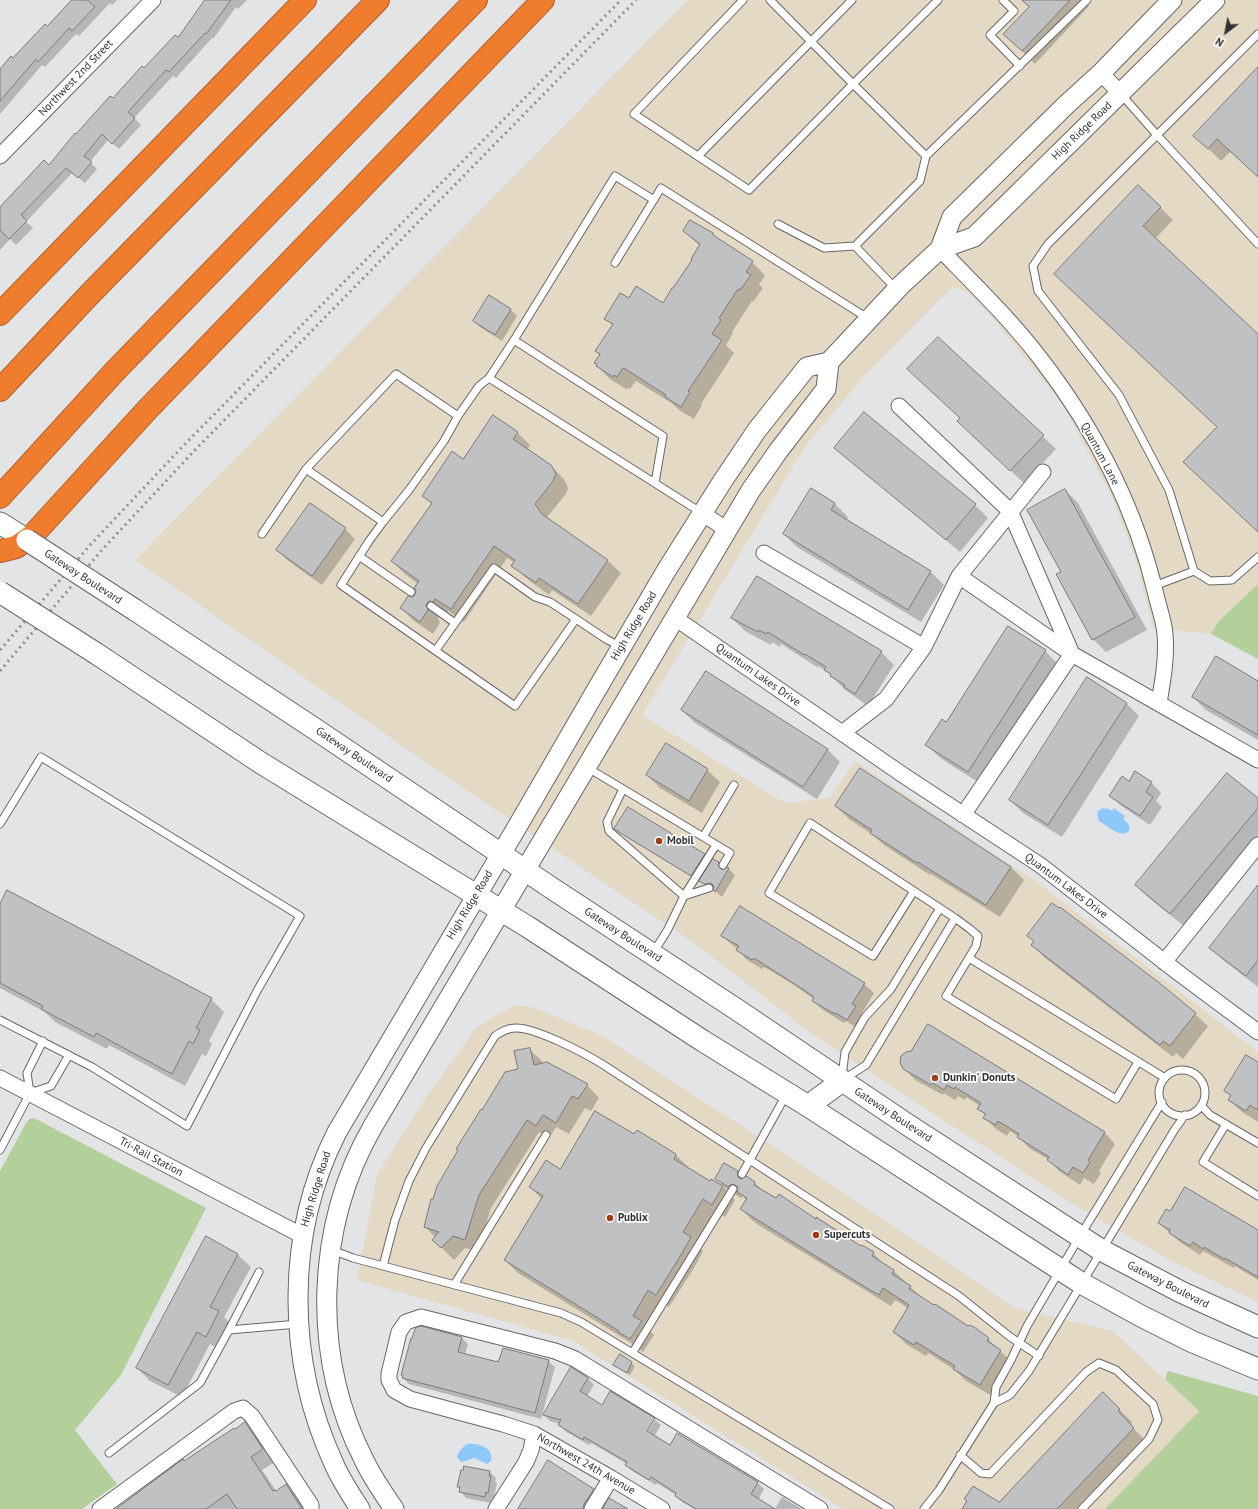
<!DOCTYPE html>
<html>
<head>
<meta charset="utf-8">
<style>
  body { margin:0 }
  #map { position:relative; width:1258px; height:1509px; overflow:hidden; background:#e3e4e6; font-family:"PT Sans",sans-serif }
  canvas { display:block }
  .north { position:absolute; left:1206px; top:12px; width:40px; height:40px; -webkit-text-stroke:3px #fff; paint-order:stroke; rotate:212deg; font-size:11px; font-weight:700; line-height:16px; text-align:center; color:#313233 }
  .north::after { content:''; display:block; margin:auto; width:14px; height:18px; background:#313233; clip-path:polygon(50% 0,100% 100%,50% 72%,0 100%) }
</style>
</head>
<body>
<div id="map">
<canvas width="1258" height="1509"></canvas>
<div class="north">N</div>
</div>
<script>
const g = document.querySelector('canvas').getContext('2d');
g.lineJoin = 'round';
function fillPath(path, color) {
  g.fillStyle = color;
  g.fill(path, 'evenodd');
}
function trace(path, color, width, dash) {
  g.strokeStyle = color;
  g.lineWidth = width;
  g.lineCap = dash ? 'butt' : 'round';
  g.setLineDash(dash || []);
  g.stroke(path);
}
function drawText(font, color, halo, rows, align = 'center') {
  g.font = font + ' "PT Sans",sans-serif';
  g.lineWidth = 3.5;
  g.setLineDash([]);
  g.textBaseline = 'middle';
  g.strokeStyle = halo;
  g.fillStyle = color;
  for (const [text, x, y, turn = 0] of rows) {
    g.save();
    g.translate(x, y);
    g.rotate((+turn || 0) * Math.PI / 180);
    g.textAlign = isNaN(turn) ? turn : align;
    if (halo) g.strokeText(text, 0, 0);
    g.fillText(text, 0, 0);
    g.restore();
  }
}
const commercial = new Path2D(`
  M688 0H1258V584L1219 621 1211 634 1153 628 1136 561 1112 497 1062 404 990 315 967 292 952 287 866 374 806 445 642 715 785 803 830 798 855 761 1041 885 1258 1052V1302L1173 1262 1066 1200 813 1035 694 943 476 797 135 560Z
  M514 1005 533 1007 602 1036 785 1154 1015 1308 1113 1331 1199 1411 1105 1509H843L573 1341 357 1280 377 1175 425 1099 476 1028Z`);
const green = new Path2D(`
  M1258 584V659L1211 634 1219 621Z
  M34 1118 206 1208 121 1375 75 1430 117 1484 82 1509H0V1171L26 1123 29 1119Z
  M1168 1371 1258 1396V1509H1105L1199 1411 1165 1379Z`);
const water = new Path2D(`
  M1103 808 1106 809 1107 808 1112 811 1114 808 1125 816 1123 819C1127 822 1131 826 1129 831 1120 839 1108 826 1099 821L1097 812 1099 810Z
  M467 1444C478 1443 494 1447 491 1461L487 1464 477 1459 474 1458 463 1462 460 1461 457 1457C459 1451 462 1448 467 1444Z`);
const shadow = new Path2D(`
  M73 0H117L112 5 110 3 79 36 76 34 45 67 42 65 0 114V70L14 60Z
  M209 0H247L238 9 236 7 213 39 212 38 176 78 173 76 134 118 141 125 119 149 108 140 90 162 97 169 85 183 72 173 26 222 33 228 16 245 10 239 0 250V207L50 166 113 100 178 39Z
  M1023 0H1083L1089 6 1035 64 1005 34 1030 7Z
  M1258 69V177L1231 151 1221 161 1208 148Z
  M1160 207 1173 220 1155 239 1258 335V532L1218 427 1068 286Z
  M684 231 713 234 719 240 752 262 765 275 759 285 763 288 753 302 752 301 732 332 733 333 726 345 734 353 701 404 702 405 694 419 679 410 673 404 636 381 630 389 627 388 626 389 610 379 597 366 598 365 595 362 600 355 596 351 613 326 606 318 629 300 663 304 693 260 700 246Z
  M489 297 511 310 517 316 502 341 480 327 474 321Z
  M938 338 1056 449 1024 483 971 434 961 418Z
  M864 413 975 505 988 518 960 552 849 460 836 448Z
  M517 432 530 445 527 450 551 466 564 479 568 488 566 494 547 517 549 520 608 561 621 573 591 616 552 590 549 595 526 578 513 566 515 563 507 558 464 622 448 611 447 614H442L438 618 440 623 433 634 414 621 401 608 416 595 418 584 405 574 392 561 432 504 423 496 463 460Z
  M811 490 835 504 848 517 846 520 931 572 944 585 921 622 797 547 784 534Z
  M1065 490 1078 503 1147 630 1106 652 1093 639Z
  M345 529 355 539 322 585 287 560 278 550Z
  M732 618 881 652 894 665 868 706 844 689 828 672 818 666 817 667 781 644 780 647 772 642 771 645 745 631Z
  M1008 627 1045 651 1058 664 981 784 940 758 927 745 947 723Z
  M1258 682V740L1206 710 1193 697Z
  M1126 703 1139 716 1062 837 1023 813 1010 800Z
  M682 710 827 749 840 762 817 799 695 723Z
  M707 770 720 782 702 813 660 788 647 775Z
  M1136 773 1152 783 1161 793 1156 801 1162 807 1150 825 1120 805 1111 796 1129 782Z
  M1258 799V836L1184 926 1149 898 1136 885Z
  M836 806 1011 867 1024 880 1000 917 931 874 930 875 884 845 873 835 849 819Z
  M618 832 704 855 707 857 694 878Z
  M718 863 726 870 728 868 735 875 722 897 714 890H711L700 881Z
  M1258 887V987L1223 960 1211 948Z
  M0 906 211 999 224 1012 209 1041 212 1044 206 1056 202 1054 185 1086 109 1045 107 1049 55 1022 45 1012 0 988Z
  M722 935 864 984 874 993 862 1013 865 1016 857 1028 846 1021 844 1023 823 1010 813 1001 814 999 791 983 764 967 762 969 747 960 738 950V949L732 945Z
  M1029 936 1195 1014 1208 1026 1183 1059 1176 1053 1173 1057 1045 958 1032 945 1035 942Z
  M529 1049 542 1061 543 1064 587 1085 599 1098 591 1111 585 1108 569 1134 556 1127 549 1138 539 1132 491 1208 478 1251 465 1248 454 1260 434 1240 436 1238 425 1227 434 1200 483 1111 519 1070Z
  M1258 1063V1122L1242 1112 1229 1100 1231 1096 1225 1090Z
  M904 1068 1105 1133 1115 1144 1099 1171 1101 1173 1094 1184 1084 1178 1080 1185 1059 1171 1048 1159 1029 1148 1019 1137 1010 1131 1007 1136 996 1129 985 1118 986 1116 979 1108 980 1106 966 1097 965 1100 958 1096 955 1100 944 1093 943 1095 915 1080Z
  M637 1131 676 1155 689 1168 688 1169 710 1182 711 1181 724 1188 735 1200 725 1217 716 1211 696 1244 703 1251 694 1268 669 1307 662 1302 646 1327 654 1335 643 1352 628 1341 518 1273 505 1260 542 1199 530 1187 560 1170 634 1136Z
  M737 1172 744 1179 746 1178 755 1183 764 1192 873 1253 885 1266 894 1271 922 1298 988 1339 1013 1363 992 1396 966 1381 955 1370 928 1353 926 1356 906 1344 894 1332 908 1308 895 1300 891 1306 760 1226 753 1221 741 1209 746 1200 743 1196 741 1198 726 1189 716 1178Z
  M1159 1223 1258 1232V1280L1235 1266 1234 1268 1203 1251 1200 1255 1180 1242Z
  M206 1238 238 1255 251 1267 224 1317 232 1325 219 1349 210 1344 182 1397 150 1381 137 1368Z
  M462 1338 468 1344 465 1354 498 1363 548 1361 555 1367 541 1419 409 1384 403 1378Z
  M620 1356 635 1366 630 1375 615 1365Z
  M588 1378 594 1385 587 1396 602 1406 610 1392 654 1419 644 1435 645 1436 655 1420 661 1425 654 1437 670 1446 677 1434 758 1483 764 1489 758 1500 773 1509H694L682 1502 676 1496V1495L657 1483 656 1485 632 1471 626 1465 627 1464 593 1444 590 1443 589 1445 565 1431 560 1424 550 1421 544 1415Z
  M1103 1394 1132 1422 1130 1425 1146 1441 1081 1509H963L1000 1503Z
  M245 1424 258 1436 275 1462 262 1470 277 1492 286 1486 298 1498 306 1509H238L237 1508 235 1509H118L184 1462Z
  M464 1467 490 1472 496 1478 495 1482 497 1483 494 1498H492L491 1503 466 1498 460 1491 461 1488 458 1486Z
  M593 1490 599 1496 592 1509H519Z
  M782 1497 802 1509H775Z`);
const building = new Path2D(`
  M72 0H87L95 7 72 31 69 28 38 62 36 59 0 101V69L11 56 13 58 45 24 47 26Z
  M205 0H231L206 34 205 33 169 72 166 70 128 112 135 118 112 144 102 134 84 156 92 162 78 178 66 168 21 215 27 221 9 239 0 230V207L44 160 49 165 75 133 76 134 110 96 113 98 142 66 144 68 175 35 178 37Z
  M1022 0H1070L1022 51 1003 34 1029 7Z
  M1258 67V177L1217 139 1208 149 1193 136Z
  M1138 185 1161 207 1143 226 1258 334V532L1183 462 1217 427 1054 274Z
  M690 220 713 233V235L753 261 746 272 751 275 740 290 738 289 719 318 721 320 712 334 722 340 688 391 690 392 681 407 665 397 666 395 627 370 623 368 617 377 614 375 613 377 596 366 597 364 594 363 600 354 595 351 613 324 604 319 620 293 629 298 636 286 663 303 672 288H673L692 260 691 259 700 244 683 231Z
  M489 295 511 309 495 335 473 321Z
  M938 337 1044 435 1010 471 957 421 960 418 907 369Z
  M864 412 976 504 946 540 834 448Z
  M493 415 518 432 513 439 551 465 556 474 553 481 535 504 542 514 608 560 578 604 539 578 536 583 511 566 515 560 494 546 451 609 435 599 434 602 429 601 426 605 428 610 420 622 400 608 408 596 413 597 415 594 416 590 414 588 419 581 391 561 432 503 422 496 452 451 463 459Z
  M811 488 835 503 831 510 931 571 908 610 783 534Z
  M1065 489 1135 617 1092 640 1056 574 1061 572 1027 510Z
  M310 503 346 528 312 576 276 550Z
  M757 576 882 651 855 694 844 687 845 685 830 676 831 674 824 670 826 667 805 654 804 655 768 632 766 634 759 630 758 632 731 618Z
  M1008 626 1046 650 968 772 925 745 942 719 946 722Z
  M1216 656 1258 681V735L1192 697Z
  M706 671 828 749 803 787 681 710Z
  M1087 677 1127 703 1048 825 1009 800Z
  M666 743 708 769 689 801 646 775Z
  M860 768 1011 867 986 905 918 862 917 863 892 847 870 833 872 830 835 806Z
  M1135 771 1152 782 1146 792 1153 797 1140 816 1109 796 1122 776 1129 781Z
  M1227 773 1258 798V808L1170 914 1135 885Z
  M628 807 705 854 691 876 614 829Z
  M713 859 719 862 718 865 721 869H725L727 867 729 868 715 892 713 890 714 887 712 884 710 883 704 884 699 881Z
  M1258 885V960L1246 976 1209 948Z
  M7 890 212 998 196 1028 200 1030 193 1044 189 1041 172 1074 96 1033 94 1037 41 1009 43 1006 0 983V904Z
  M1052 903 1059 908 1060 907 1162 985 1196 1013 1170 1046 1163 1041 1160 1045 1031 945 1034 941 1027 936Z
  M740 906 865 983 852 1004 856 1006 847 1020 836 1013 835 1014 812 1001 814 997 804 990 754 958 752 960 736 950 739 946 721 936Z
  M928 1024 1105 1132 1088 1160 1090 1162 1083 1173 1073 1167 1068 1175 1047 1160 1049 1157 1017 1137 1019 1134 998 1121 996 1125 983 1118 986 1114 977 1109 981 1103 955 1087 954 1089 947 1085 944 1090 933 1083 931 1085 903 1069 900 1062 901 1056 906 1052 911 1051Z
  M530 1048 534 1065 547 1062 588 1084 578 1099 572 1096 556 1123 543 1115 536 1126 527 1120 479 1195 465 1240 453 1236 441 1248 432 1240 439 1232 424 1227 431 1199H433L437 1186 458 1150 456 1149 481 1109 482 1110 505 1072 518 1069 514 1051Z
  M1246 1055 1258 1062V1110L1250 1105 1246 1111 1228 1100 1231 1095 1224 1091Z
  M595 1111 634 1134 637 1130 676 1154 674 1159 710 1181 711 1179 723 1186 712 1205 703 1199 683 1232 691 1237 681 1255 656 1295 648 1290 633 1316 642 1321 630 1339 618 1332 619 1331 504 1260 543 1196 529 1187 546 1160 560 1169Z
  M724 1163 738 1171 737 1174 739 1178 742 1179 746 1176 755 1182 754 1185 776 1198 779 1194 816 1219V1217L861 1246 862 1245 874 1252 872 1256 894 1270 892 1274 911 1286 909 1289 934 1305 935 1304 968 1326 969 1325 974 1327 989 1338 987 1341 1001 1350 980 1385 953 1369 955 1366 916 1342 914 1345 893 1332 909 1305 883 1288 879 1295 870 1290 740 1209 747 1198 737 1192 738 1187 735 1185 731 1184 729 1187 715 1179Z
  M1185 1187 1258 1230V1277L1225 1258 1224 1259 1204 1247 1203 1249 1193 1242 1190 1246 1169 1233 1170 1230 1158 1223 1166 1209 1170 1211Z
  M206 1236 238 1254 210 1307 219 1311 206 1337 197 1332 168 1385 136 1368Z
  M421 1326 462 1337 458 1352 498 1362V1360H499L503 1348 549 1360 535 1413 402 1378 403 1375H401L411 1338H412L415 1329Z
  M620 1354 632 1362 627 1373 613 1365Z
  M571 1367 588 1378 580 1391 602 1405 610 1391 655 1418 647 1431 670 1445 677 1433 758 1482 751 1494 775 1509H696L675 1496 676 1493 651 1477 649 1480 625 1465 627 1462 586 1438 584 1437 583 1440 558 1425 561 1420 543 1415Z
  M1103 1392 1120 1409 1118 1411 1134 1428 1057 1509H962L967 1501 964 1499 973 1486 999 1502Z
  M245 1422 263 1449 251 1457 273 1491 275 1490 276 1491 286 1484 302 1509H237L227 1494 206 1509H116L183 1459 184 1461 234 1428 235 1429Z
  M548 1460 594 1489 584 1504 583 1509H518Z
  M464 1466 490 1471 489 1476H491L488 1493 486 1492 485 1497 459 1492 460 1487H457L461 1470H463Z
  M609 1498 628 1509H603Z`);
const service = new Path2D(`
  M743 0 634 114 749 190 853 84 938 0
  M770 0 853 84 926 156 1087 0
  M1003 0 1014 11 990 35 1020 66
  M1120 93 1157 135 1258 34
  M698 156 852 0
  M654 200 615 176 514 340 489 378 702 513
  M778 224 824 248 855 246
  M615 263 661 188 869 319
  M897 290 855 246 920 181 926 156
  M514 340 663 436 655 483
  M458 416 444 441 409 490 383 522 369 541 341 585 515 706 576 619 606 639 621 647
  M306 469 383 522
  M262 534 306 469 396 374 458 416 479 386 489 378
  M359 556 411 592
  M1194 571 1169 490 1119 395 1038 291 1033 266 1048 244 1157 135 1258 244
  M1154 586 1194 571 1210 581 1232 580 1258 557
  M431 606 455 623
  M436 650 494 568 535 597 550 602 576 619
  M588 768 730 853 723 865
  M623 789 607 822 609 831 684 896 709 888
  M0 824 41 757 300 916 257 991 187 1126 92 1067 0 1020
  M703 837 734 785
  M914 891 873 956 769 893 810 823 955 918 970 929 978 936 976 946 946 996 1116 1099 1138 1062
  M653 953 667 931 684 896 716 845
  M969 958 1165 1078
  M1159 1093a23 23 0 1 1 46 0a23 23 0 1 1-46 0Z
  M842 1077 845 1052 865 1017 891 989 940 908
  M844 1079 866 1065 955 918
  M30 1093 51 1086 69 1055
  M1201 1105 1210 1115 1258 1143
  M1226 1124 1203 1162 1258 1196
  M0 1150 30 1093 27 1073 43 1041
  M742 1174 786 1095
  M332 1250 353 1258 561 1313 581 1322 890 1509
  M383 1266 395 1220 409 1181 426 1148 495 1036C501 1032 507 1028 515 1028 535 1027 584 1053 602 1064L959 1296 1009 1336 1039 1356
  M454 1285 546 1135
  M229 1330 259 1272
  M633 1352 733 1189
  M994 1403 1010 1395 1029 1371 1175 1129 1185 1115
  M109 1453 200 1383 229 1330 298 1324
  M960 1455 981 1473 990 1474 1086 1372 1099 1363 1116 1370 1153 1404 1158 1420 1149 1439 1082 1509
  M924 1509 939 1490 994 1403 996 1387 1011 1360 1027 1326 1080 1236 1162 1102`);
const minor = new Path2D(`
  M1101 73 1120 93
  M0 156 153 0
  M940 249C974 284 1010 319 1040 358 1094 428 1136 509 1156 595 1159 608 1164 621 1165 634 1167 657 1163 680 1159 703
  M899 406 1010 511 1072 654 963 815
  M702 513 727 530
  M764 553 924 647
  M959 576 1072 654 1258 760
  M675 618 903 775 1040 865 1180 974 1258 1032
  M842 733 886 699 924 647 959 576 1043 472
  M1164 962 1258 845
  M0 1078 303 1236
  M100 1509 234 1411 243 1408 252 1416 311 1505V1509
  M496 1509 526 1462 531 1450 534 1434
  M592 1509 611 1478
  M662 1509 611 1478 534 1434 503 1424 410 1399 394 1390 389 1380V1374L399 1332 406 1322 421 1317 555 1351 575 1359 820 1509`);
const tertiary = new Path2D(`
  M940 249 952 217 1066 105 1101 73 1172 0
  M360 1509C351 1495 341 1480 334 1464 286 1360 285 1234 337 1132L520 822 590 701 666 571 722 482 757 430 807 367 829 362 901 285 940 249 974 237 1215 0
  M394 1509C383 1493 372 1477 364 1460 311 1356 315 1227 373 1126L751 490 779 450 826 389 829 362`);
const secondary = new Path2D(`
  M0 523 27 540
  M135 610 312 727 553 889 736 1009 908 1125 1101 1250 1181 1292 1258 1327
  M97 654 261 763 528 927 703 1041 808 1106 1081 1283 1141 1316 1193 1342 1258 1369
  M808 1106 842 1081`);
const motorway = new Path2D(`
  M0 314 305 0
  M0 390 89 295 378 0
  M0 497 116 370 476 0
  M0 551 16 547 32 536 146 411 543 0`);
const rail = new Path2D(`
  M0 650 91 544 186 443 621 0
  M0 671 101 551 194 451 636 0`);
const secondaryBridge = new Path2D(`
  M27 540 135 610
  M0 592 97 654`);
const markers = [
  [659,841,4,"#a13b14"],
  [935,1078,4,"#a13b14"],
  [610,1218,4,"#a13b14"],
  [816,1235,4,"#a13b14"]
];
const streetNames = [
  ["Northwest 2nd Street",76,78,-46],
  ["High Ridge Road",1082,131,-44],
  ["Quantum Lane",1100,454,62],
  ["Gateway Boulevard",83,577,33],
  ["High Ridge Road",634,626,-59],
  ["Quantum Lakes Drive",758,675,35],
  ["Gateway Boulevard",354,755,34],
  ["Quantum Lakes Drive",1066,886,37],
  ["High Ridge Road",470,905,-59],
  ["Gateway Boulevard",623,935,33],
  ["Gateway Boulevard",893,1115,33],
  ["Tri-Rail Station",151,1157,28],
  ["High Ridge Road",316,1189,-73],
  ["Gateway Boulevard",1168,1285,27],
  ["Northwest 24th Avenue",586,1464,30]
];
const poiNames = [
  ["Mobil",667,841],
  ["Dunkin' Donuts",943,1078],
  ["Publix",618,1218],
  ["Supercuts",824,1235]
];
fillPath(commercial, '#e4d9c5');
fillPath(green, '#b3cf9a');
fillPath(water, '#8dc8f9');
fillPath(shadow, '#0003');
fillPath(building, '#c0c1c3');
trace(building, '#7a7b7d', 1);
trace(service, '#666769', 9);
trace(minor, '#666769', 17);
trace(tertiary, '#666769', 21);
trace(secondary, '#666769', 23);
trace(motorway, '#ad622f', 24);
trace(service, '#fff', 7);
trace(minor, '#fff', 15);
trace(tertiary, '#fff', 19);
trace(secondary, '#fff', 21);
trace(motorway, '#f07c2d', 22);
trace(rail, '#909192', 3, [2, 4]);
trace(secondaryBridge, '#666769', 23, []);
trace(secondaryBridge, '#fff', 21);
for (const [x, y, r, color] of markers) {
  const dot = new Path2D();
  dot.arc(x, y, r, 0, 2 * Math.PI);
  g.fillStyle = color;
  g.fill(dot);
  trace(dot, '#fff', 1.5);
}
drawText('11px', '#313233', '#fff', streetNames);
drawText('bold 11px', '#313233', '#fff', poiNames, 'left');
</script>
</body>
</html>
